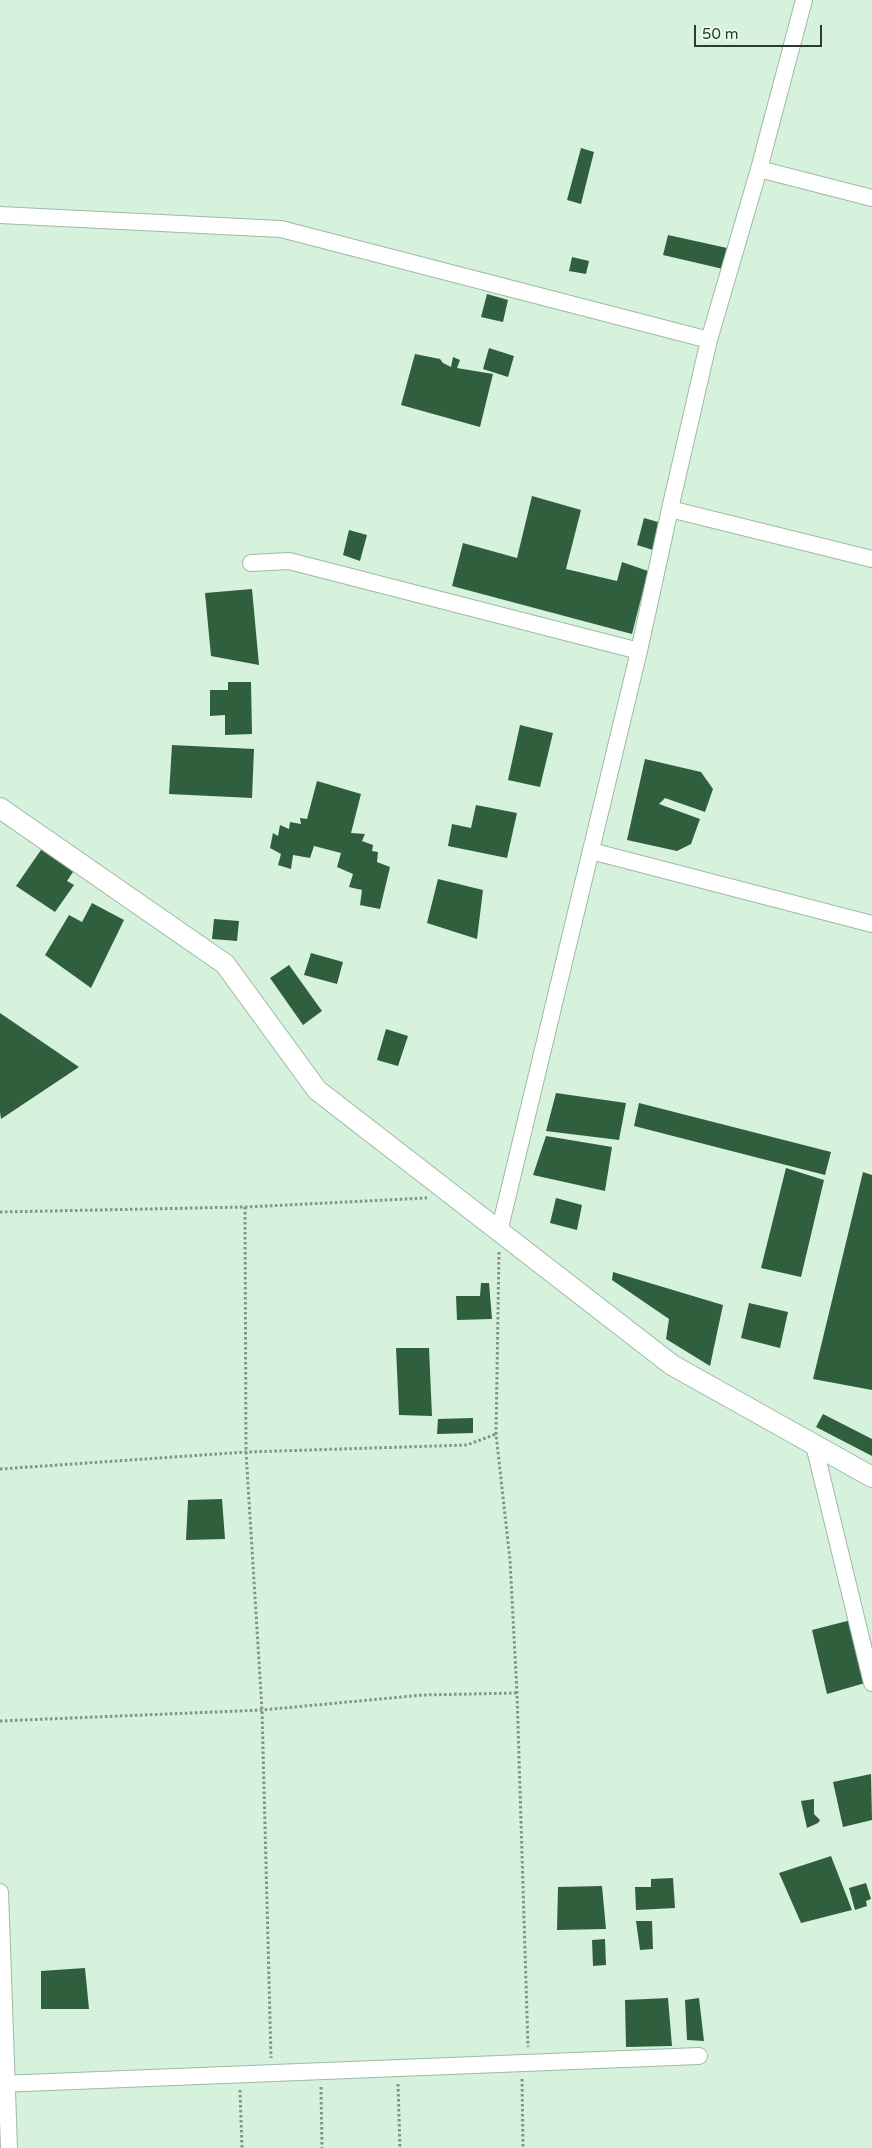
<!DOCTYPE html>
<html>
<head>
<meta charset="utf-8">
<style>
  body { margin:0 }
  #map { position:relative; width:872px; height:2148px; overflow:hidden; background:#d6f2dc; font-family:"Varela Round",sans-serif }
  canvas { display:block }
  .scale { position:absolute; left:694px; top:25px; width:128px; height:22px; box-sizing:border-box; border:2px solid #2e3930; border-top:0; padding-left:6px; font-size:15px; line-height:18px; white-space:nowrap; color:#2e3930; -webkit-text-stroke:4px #e7feec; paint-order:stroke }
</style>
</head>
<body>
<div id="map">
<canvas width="872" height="2148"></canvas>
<div class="scale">50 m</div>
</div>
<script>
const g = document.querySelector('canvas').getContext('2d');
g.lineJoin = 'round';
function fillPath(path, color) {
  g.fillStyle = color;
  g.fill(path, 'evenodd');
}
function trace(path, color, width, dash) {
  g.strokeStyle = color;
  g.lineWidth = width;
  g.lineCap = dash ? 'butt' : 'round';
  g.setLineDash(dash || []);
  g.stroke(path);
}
const building = new Path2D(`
  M581 148 594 152 581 204 567 200Z
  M668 235 727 248 723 269 663 255Z
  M572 257 589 261 586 274 569 271Z
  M487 294 508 300 503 322 481 317Z
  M489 348 514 356 508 377 483 369Z
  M415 354 440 359 443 363 451 367 453 357 460 360 457 368 493 374 480 427 401 405Z
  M532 496 581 510 566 569 617 581 622 562 648 571 632 634 452 586 463 543 517 558Z
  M644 518 658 522 653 550 637 545Z
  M349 530 367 535 360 561 343 555Z
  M252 589 259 665 211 656 205 593Z
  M228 682H251L252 734 225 735V715L210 716V690H228Z
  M520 725 553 733 540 787 508 780Z
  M172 745 254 749 252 798 169 794Z
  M645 759 701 772 713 789 705 812 665 798 659 804 700 819 691 844 677 851 627 840Z
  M317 781 361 794 351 833 365 834 362 841 373 845 372 851 378 852 377 862 390 867 380 909 360 905 362 890 349 887 353 874 337 867 341 853 314 846 310 858 293 855 291 869 278 865 281 854 270 848 273 833 278 836 280 825 289 829 290 822 301 824 300 818 307 819Z
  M476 805 517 813 507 858 448 846 452 824 471 828Z
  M43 847 75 869 67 881 74 885 55 912 16 886Z
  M438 879 483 890 477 939 427 923Z
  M92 903 124 920 91 988 45 955 69 915 82 922Z
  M214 919 239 921 237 941 212 939Z
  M311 953 343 962 337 984 304 975Z
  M289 965 322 1011 303 1025 270 978Z
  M0 1013 79 1067 1 1119 0 1112Z
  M386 1029 408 1036 398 1066 377 1060Z
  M556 1093 626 1103 619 1140 546 1131Z
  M639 1103 831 1152 825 1175 634 1126Z
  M546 1136 612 1147 605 1191 533 1175Z
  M786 1168 824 1180 801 1277 761 1268Z
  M863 1172 872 1175V1390L813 1379Z
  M556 1198 582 1205 577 1230 550 1223Z
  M613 1272 723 1305 710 1366 666 1339 669 1319 612 1280Z
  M481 1283H489L492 1319 457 1320 456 1296H480Z
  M749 1303 788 1312 780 1348 741 1338Z
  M396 1348H429L432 1416 399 1415Z
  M823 1414 872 1439V1456L816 1427Z
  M473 1418V1433L437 1434 438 1419Z
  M222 1499 225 1539 186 1540 188 1500Z
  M851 1620 865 1683 827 1694 812 1630Z
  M871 1774 872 1820 843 1827 833 1782Z
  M814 1799V1814L820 1820 818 1823 807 1828 801 1801Z
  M831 1856 852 1910 801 1923 779 1873Z
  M673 1878 675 1908 636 1910 635 1887H651V1879Z
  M866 1883 871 1899 866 1901 867 1906 855 1910 849 1888Z
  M602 1886 606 1929 557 1930 558 1887Z
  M636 1921H652L653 1949 640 1950Z
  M605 1939 606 1965 593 1966 592 1940Z
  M85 1968 89 2009H41V1971Z
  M668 1998 672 2046 626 2047 625 2000Z
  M699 1998 704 2041 687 2040 685 2000Z`);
const path = new Path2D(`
  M245 1207 246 1452 262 1710 271 2058
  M0 1212 245 1207 427 1198
  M499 1252 496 1434 510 1560 517 1693 528 2047
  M0 1469 246 1452 467 1445 496 1434
  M0 1721 262 1710 423 1695 517 1693
  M522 2079 523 2148
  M398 2084 400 2148
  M321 2087 322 2148
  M240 2090 242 2148`);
const minor = new Path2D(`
  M759 169 872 198
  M0 215 281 229 709 340
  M670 509 872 559
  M251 563 289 561 639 651
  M591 851 872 924
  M499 1232 639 651 670 509 709 340 759 169 804 0
  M814 1445 872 1683
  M0 1892 9 2148
  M0 2084 699 2056`);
const tertiary = new Path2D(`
  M0 808 225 964 317 1090 672 1365 872 1477`);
fillPath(building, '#305f3e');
trace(minor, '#9ebaa4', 18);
trace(tertiary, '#9ebaa4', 22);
trace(path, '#819485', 3, [2.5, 2.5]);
trace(minor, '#fff', 16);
trace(tertiary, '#fff', 20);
</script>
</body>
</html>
